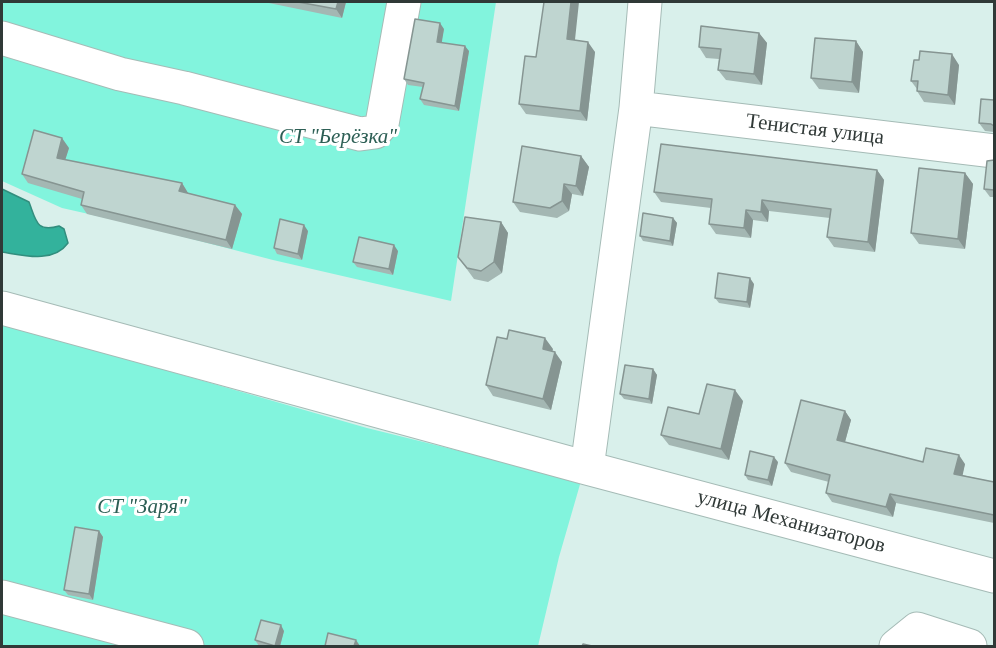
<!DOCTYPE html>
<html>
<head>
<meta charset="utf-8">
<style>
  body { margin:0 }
  #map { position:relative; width:996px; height:648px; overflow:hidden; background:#d9f0eb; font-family:"Times New Roman",serif }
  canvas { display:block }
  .frame { position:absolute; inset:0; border:3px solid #303937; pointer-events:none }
</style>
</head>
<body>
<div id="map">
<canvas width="996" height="648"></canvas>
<div class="frame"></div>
</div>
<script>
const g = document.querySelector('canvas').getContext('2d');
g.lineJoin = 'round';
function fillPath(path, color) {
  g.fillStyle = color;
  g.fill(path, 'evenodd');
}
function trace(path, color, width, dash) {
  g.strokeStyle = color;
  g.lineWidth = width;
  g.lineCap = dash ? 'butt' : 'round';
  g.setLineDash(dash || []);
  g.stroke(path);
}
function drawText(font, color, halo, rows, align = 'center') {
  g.font = font + ' "Times New Roman",serif';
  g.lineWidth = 6;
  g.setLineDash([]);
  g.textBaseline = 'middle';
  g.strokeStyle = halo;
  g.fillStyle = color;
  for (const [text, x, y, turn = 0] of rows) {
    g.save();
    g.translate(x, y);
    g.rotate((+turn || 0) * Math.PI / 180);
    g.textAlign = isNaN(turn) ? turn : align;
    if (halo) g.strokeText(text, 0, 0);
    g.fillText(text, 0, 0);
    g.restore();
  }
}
const green = new Path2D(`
  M2 2H496L451 301 273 260 142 226 62 208 2 181Z
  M2 323 367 428 581 481 559 557 538 646H2Z`);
const water = new Path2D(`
  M2 189 29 202C36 220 36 233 59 226L64 229 68 243C53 264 22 255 2 252Z`);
const minor = new Path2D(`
  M2 38 120 74 184 88 360 134 375 132 382 124 404 2
  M636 108 994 151
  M2 308 587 468 994 576
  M587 468 636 108 645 2
  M2 597 187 646
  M896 646 917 629 970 646`);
const wall = new Path2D(`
  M200 2H222V3Z
  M264 2H346L342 18Z
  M444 29 441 43 469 51 459 111 424 105 420 99 423 87 408 85 404 79Z
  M759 33 767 43 762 85 726 80 718 70 719 59 706 58 699 47Z
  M575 40 595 52 587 121 526 114 519 104 536 57Z
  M856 41 863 52 859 93 819 89 811 78Z
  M959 65 955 105 924 102 917 91V89L911 81Z
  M994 100V132L985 131 979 123Z
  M69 148 65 160 182 183 188 193 235 205 242 214 232 249 87 214 81 205 82 199 28 183 22 174Z
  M581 156 589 167 583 196 572 194 569 211 557 218 520 212 513 202Z
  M994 160V197H990L984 189Z
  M877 170 884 180 875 252 834 247 827 237 830 218 769 211 768 222 753 220 751 238 716 234 709 224 711 208 661 202 654 192Z
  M965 173 973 184 965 249 919 244 911 233Z
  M673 218 677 223 673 246 643 241 640 236Z
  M501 222 508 233 502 273 488 282 474 279 458 257Z
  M308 231 302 260 277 254 274 248Z
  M398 251 393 275 357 267 353 262Z
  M754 284 750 308 719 303 715 298Z
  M553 349 552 351 562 362 551 410 493 396 486 385Z
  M653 369 657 375 652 404 624 399 620 394Z
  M743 401 729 460 669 445 661 435 699 414Z
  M845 411 851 420 845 442 923 462 965 464 962 475 994 482V523L896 503 893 517 832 502 826 493 829 482 791 472 785 463Z
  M778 462 772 486 748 480 745 475Z
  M99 531 103 537 93 600 68 595 64 590Z
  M284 631 280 646H259L255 640Z`);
const shadedWall = new Path2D(`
  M338 2H346L342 18 336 9Z
  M571 2H579L574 49 567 39Z
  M440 23 444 29 441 47 437 42Z
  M759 33 767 43 762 85 754 74Z
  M856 41 863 52 859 93 852 82Z
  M588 42 595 52 587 121 580 111Z
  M465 46 469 51 459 111 455 106Z
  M952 54 959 65 955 105 948 95Z
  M62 138 69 148 63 167 57 158Z
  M581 156 589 167 583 196 576 186Z
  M877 170 884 180 875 252 868 242Z
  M965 173 973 184 965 249 958 239Z
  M182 183 188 193 186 201 179 191Z
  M564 184 572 194 569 211 562 201Z
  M762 200 769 211 768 222 761 212Z
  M235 205 242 214 232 249 226 240Z
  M746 210 753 220 751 238 744 228Z
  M673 218 677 223 673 246 670 241Z
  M501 222 508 233 502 273 494 262Z
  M304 225 308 231 302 260 298 254Z
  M394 245 398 251 393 275 389 269Z
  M750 278 754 284 750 308 747 302Z
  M545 338 553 349 550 359 543 349Z
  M555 352 562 362 551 410 543 399Z
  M653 369 657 375 652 404 649 399Z
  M735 390 743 401 729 460 721 449Z
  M845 411 851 420 843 449 837 440Z
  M959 455 965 464 961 483 954 474Z
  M774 457 778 462 772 486 768 480Z
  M890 494 896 503 893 517 886 507Z
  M99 531 103 537 93 600 89 594Z
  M281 625 284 631 280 646H275Z
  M356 640 360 646H354Z`);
const building = new Path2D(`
  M298 2H338L336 9Z
  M544 2H571L567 39 588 42 580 111 519 104 525 56 536 57Z
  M415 19 440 23 437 42 465 46 455 106 420 99 424 83 404 79Z
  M701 26 759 33 754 74 718 70 721 49 699 47Z
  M815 38 856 41 852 82 811 78Z
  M920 51 952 54 948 95 917 91 918 81H911L914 60H919Z
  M981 99 994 100V126L991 124 979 123Z
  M34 130 62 138 57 158 182 183 179 191 235 205 226 240 81 205 84 192 22 174Z
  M661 144 877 170 868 242 827 237 831 209 762 200 761 212 746 210 744 228 709 224 712 199 654 192Z
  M522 146 581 156 576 186 564 184 562 201 550 208 513 202Z
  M994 160V190L984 189 987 161Z
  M919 168 965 173 958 239 911 233Z
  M643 213 673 218 670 241 640 236Z
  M465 217 501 222 494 262 481 271 467 268 458 257Z
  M280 219 304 225 298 254 274 248Z
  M359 237 394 245 389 269 353 262Z
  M718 273 750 278 747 302 715 298Z
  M509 330 545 338 543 349 555 352 543 399 486 385 497 337 507 339Z
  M625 365 653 369 649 399 620 394Z
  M707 384 735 390 721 449 661 435 668 407 699 414Z
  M801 400 845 411 837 440 923 462 926 448 959 455 954 474 994 482V515L890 494 886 507 826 493 830 475 785 463Z
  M750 451 774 457 768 480 745 475Z
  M75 527 99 531 89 594 64 590Z
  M261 620 281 625 275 646 255 640Z
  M328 633 356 640 354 646H325Z
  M583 644 592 646H582Z`);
const streetNames = [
  ["Тенистая улица",815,130,7],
  ["улица Механизаторов",791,522,15]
];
const parkNames = [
  ["СТ \"Берёзка\"",338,137],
  ["СТ \"Заря\"",142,507]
];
fillPath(green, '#82f4dd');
fillPath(water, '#33b29c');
trace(water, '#328e7e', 1.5);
trace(minor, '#a5bbb6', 35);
trace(minor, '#fff', 33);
fillPath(wall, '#a4b7b3');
fillPath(shadedWall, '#869592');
fillPath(building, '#bfd5d0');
trace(building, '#869592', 1.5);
drawText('21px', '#303937', '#fff', streetNames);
drawText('italic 21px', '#2d5f55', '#fff', parkNames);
</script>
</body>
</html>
